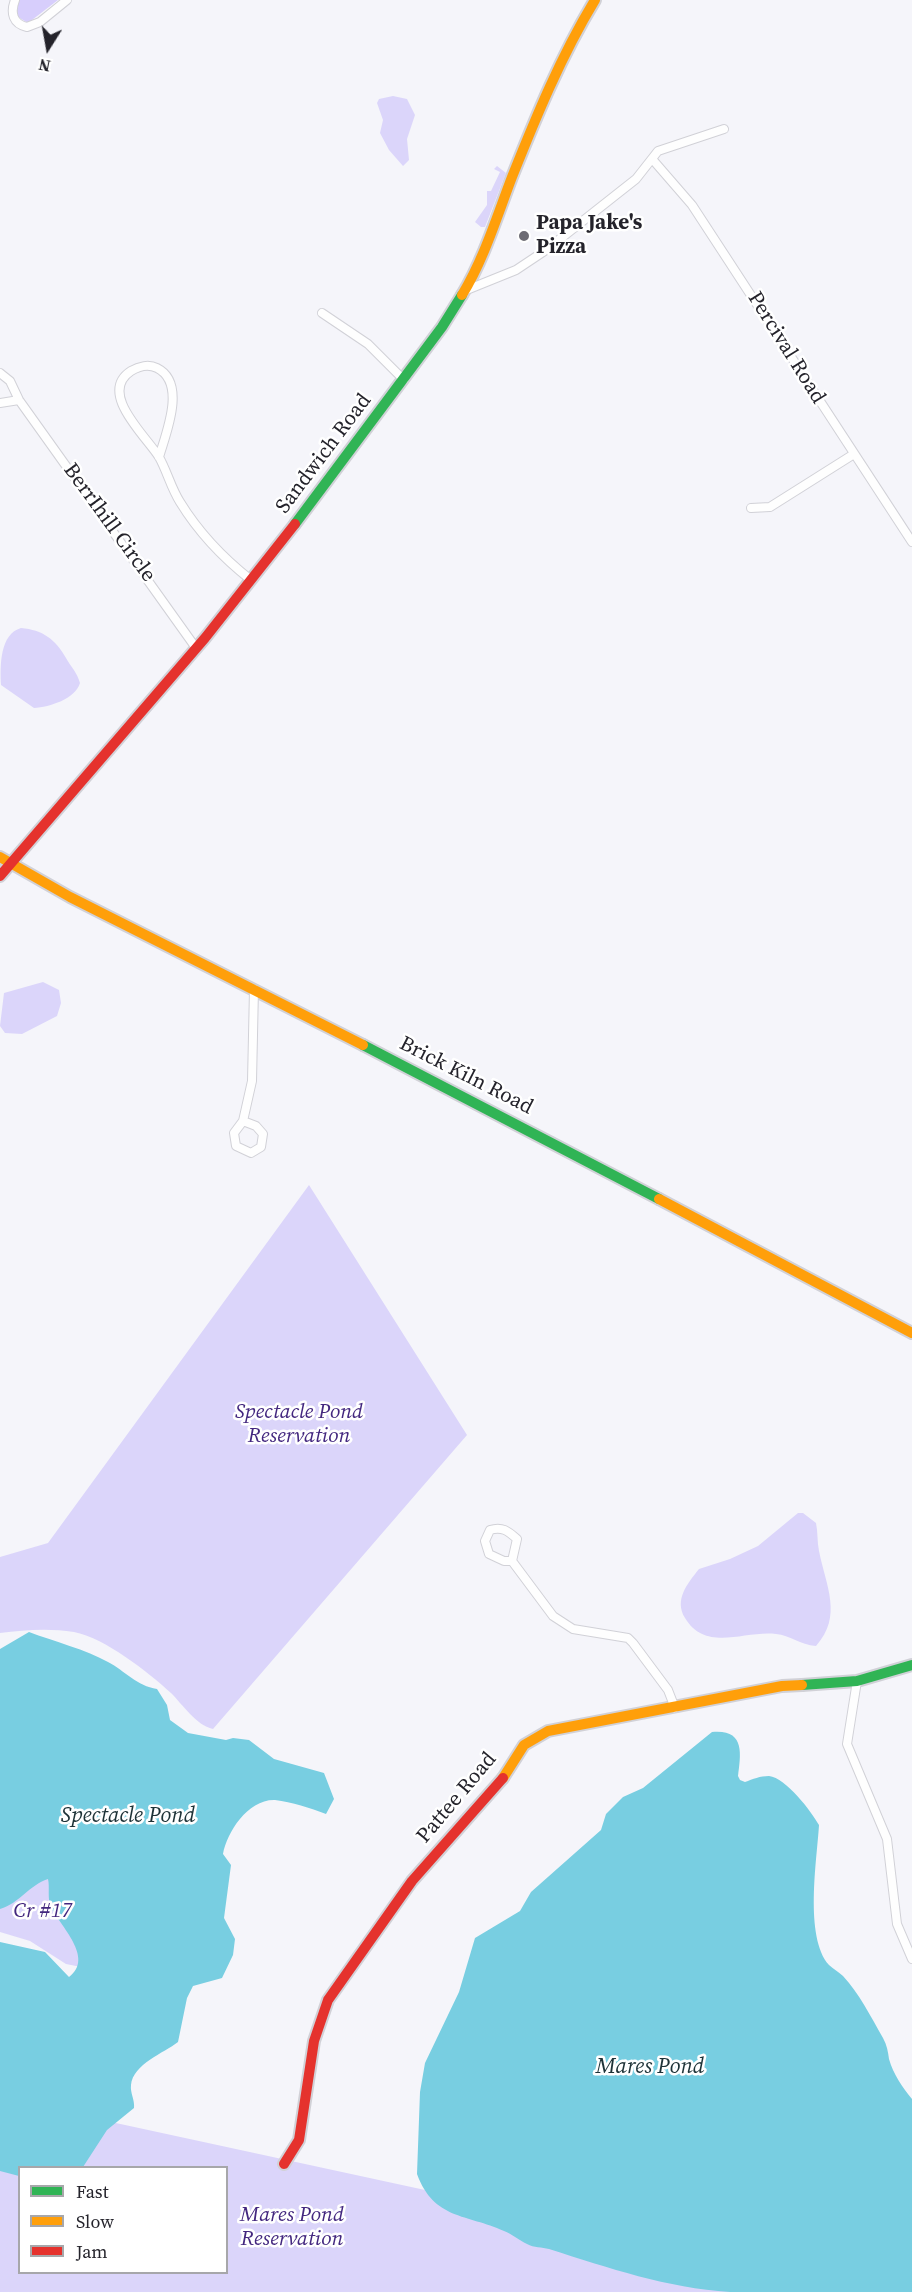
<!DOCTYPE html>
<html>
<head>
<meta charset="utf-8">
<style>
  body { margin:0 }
  #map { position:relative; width:912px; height:2292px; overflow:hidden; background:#f5f5fa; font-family:"Source Serif 4",serif }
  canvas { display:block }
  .legend { position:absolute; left:18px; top:2166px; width:210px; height:108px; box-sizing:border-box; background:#fff; border:2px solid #a7a7aa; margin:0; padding:8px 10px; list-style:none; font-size:18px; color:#24232b }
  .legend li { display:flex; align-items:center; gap:12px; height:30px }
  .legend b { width:30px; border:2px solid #a7a7aa }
  .north { position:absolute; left:18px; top:18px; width:60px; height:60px; -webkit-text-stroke:4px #fff; paint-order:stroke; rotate:191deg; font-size:16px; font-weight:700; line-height:24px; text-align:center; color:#24232b }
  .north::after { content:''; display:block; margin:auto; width:21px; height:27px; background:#24232b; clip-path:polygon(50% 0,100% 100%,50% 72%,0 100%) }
</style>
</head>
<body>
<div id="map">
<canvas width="912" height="2292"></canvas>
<ul class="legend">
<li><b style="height:8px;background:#30b455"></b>Fast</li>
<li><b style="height:8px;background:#ff9f0a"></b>Slow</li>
<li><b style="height:8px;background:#e5322d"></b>Jam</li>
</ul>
<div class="north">N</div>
</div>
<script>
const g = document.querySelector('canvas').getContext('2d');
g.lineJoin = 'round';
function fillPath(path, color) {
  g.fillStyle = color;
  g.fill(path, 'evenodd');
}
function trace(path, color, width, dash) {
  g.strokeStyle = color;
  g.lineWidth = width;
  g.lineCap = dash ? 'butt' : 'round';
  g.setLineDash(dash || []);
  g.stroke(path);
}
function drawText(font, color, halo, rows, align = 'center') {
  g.font = font + ' "Source Serif 4",serif';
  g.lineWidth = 5;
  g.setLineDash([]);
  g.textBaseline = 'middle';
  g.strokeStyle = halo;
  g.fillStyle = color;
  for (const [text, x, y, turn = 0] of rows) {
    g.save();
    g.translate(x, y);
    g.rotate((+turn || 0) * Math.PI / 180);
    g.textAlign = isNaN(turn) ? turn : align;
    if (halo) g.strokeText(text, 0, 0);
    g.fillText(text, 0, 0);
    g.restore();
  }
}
const green = new Path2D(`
  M393 96 407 99 415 115 407 139 409 160 403 166 389 150 380 133 383 120 377 103 379 99Z
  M497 166 506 173 485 227H481L475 222 487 205V191H491L500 172 494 169Z
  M21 628C43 630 55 639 66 658 71 667 77 672 80 683 75 699 50 707 34 708L1 685C0 665 0 634 21 628Z
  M43 982 59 990 61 1003 57 1016 22 1034 5 1033 0 1026 4 993Z
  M309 1185 467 1435 213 1729C196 1725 183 1705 171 1693 148 1672 105 1638 74 1632 49 1628 24 1630 0 1633V1557L48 1543Z
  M798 1513H803L816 1523C818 1532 817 1542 819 1551 826 1586 843 1616 816 1646 800 1645 790 1635 776 1634 745 1630 706 1653 685 1618 674 1600 687 1584 699 1569L730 1559 758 1546Z
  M57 1864 86 1968 66 1964 30 1941 0 1932V1870Z
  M102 2120 425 2190 485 2197 743 2292H0V2140ZM20 2168H226V2272H20Z`);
const forest = new Path2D(`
  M19 0H58L28 23 18 17 16 9Z`);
const water = new Path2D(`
  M29 1632C53 1641 87 1650 108 1662 125 1671 137 1686 157 1689L167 1705 170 1720 188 1733 226 1740 233 1738 249 1740 274 1759 324 1773 334 1799 326 1814C310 1808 292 1802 275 1800 248 1799 227 1832 223 1854L231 1865 224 1918 235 1939 233 1955 222 1978 193 1986 187 1998 178 2042C164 2053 133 2064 131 2085 130 2093 135 2100 134 2108L107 2130 83 2167 20 2168 19 2176 0 2171V1942L45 1952 69 1977C95 1958 60 1926 51 1907 47 1899 50 1887 48 1879 29 1885 20 1903 0 1909V1649Z
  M712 1732C745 1729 741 1753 738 1776L740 1780 745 1782C753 1779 760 1776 769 1776 786 1778 811 1811 819 1825 817 1859 804 1937 829 1965 833 1969 839 1972 843 1976 859 1993 871 2017 883 2038 887 2045 888 2052 889 2059 893 2074 903 2088 912 2099V2292C852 2292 790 2292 730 2292 667 2288 609 2268 549 2249 542 2247 534 2248 527 2244 519 2240 512 2234 504 2231 467 2214 434 2220 417 2174L420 2092 425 2063 459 1992 475 1938 520 1911 531 1892 601 1830 606 1814 623 1797 643 1788Z`);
const street = new Path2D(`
  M15 0C10 13 13 24 27 27L40 22 67 0
  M653 160 692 205 912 542
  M464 291 516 270 546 250 636 179 658 151 724 129
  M322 313 368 344 404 380
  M0 373 10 381 19 400 196 648
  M0 403 19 400
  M159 457C166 433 187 383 157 368 149 364 139 366 131 371 97 393 147 437 159 457 167 471 171 488 180 502 199 533 223 558 251 580
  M751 508 770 507 854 454
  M243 1121 256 1126 263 1134 261 1147 251 1153 236 1146 234 1133 243 1121 252 1081 254 989
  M512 1561 517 1539C508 1531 502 1526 490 1530L485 1541 489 1554 504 1561H512L553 1616 573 1629 628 1638 633 1643 668 1690 675 1708
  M857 1681 847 1744 887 1839 897 1924 912 1959`);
const fast = new Path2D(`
  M295 524 442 327 462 295
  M363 1045 659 1199
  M802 1685 857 1681 912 1665`);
const slow = new Path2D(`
  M462 295C484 259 497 216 512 177 536 117 561 56 595 0
  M0 857 70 897 363 1045
  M659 1199 912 1333
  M503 1778 524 1745 548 1731 782 1686 802 1685`);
const jam = new Path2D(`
  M0 876 205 638 295 524
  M284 2164 299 2140 314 2041 328 2000 412 1881 503 1778`);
const markers = [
  [524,236,6,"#6d6c73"]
];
const poiNames = [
  ["Papa Jake's",536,224],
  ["Pizza",536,248]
];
const streetNames = [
  ["Percival Road",786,348,58],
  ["Sandwich Road",324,454,-53],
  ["BerrIhill Circle",109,523,54],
  ["Brick Kiln Road",466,1076,27],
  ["Pattee Road",457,1798,-50]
];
const parkNames = [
  ["Spectacle Pond",299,1413],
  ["Reservation",299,1437],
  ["Cr #17",43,1912],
  ["Mares Pond",292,2216],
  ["Reservation",292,2240]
];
const waterNames = [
  ["Spectacle Pond",128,1816],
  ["Mares Pond",650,2067]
];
fillPath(green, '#dbd5fa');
fillPath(forest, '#d7cefc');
fillPath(water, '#78cee1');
trace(street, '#d1d1d7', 10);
trace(fast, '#d1d1d7', 14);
trace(slow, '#d1d1d7', 14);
trace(jam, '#d1d1d7', 14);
trace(street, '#fefefe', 8);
trace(fast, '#30b455', 10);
trace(slow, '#ff9f0a', 10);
trace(jam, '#e5322d', 10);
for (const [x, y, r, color] of markers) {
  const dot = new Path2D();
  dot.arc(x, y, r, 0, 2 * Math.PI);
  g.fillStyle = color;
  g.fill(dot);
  trace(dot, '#fff', 2);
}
drawText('bold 21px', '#24232b', '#fff', poiNames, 'left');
drawText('21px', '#24232b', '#fff', streetNames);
drawText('italic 21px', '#43277f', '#fff', parkNames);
drawText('italic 22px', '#1d3237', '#fff', waterNames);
</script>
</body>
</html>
